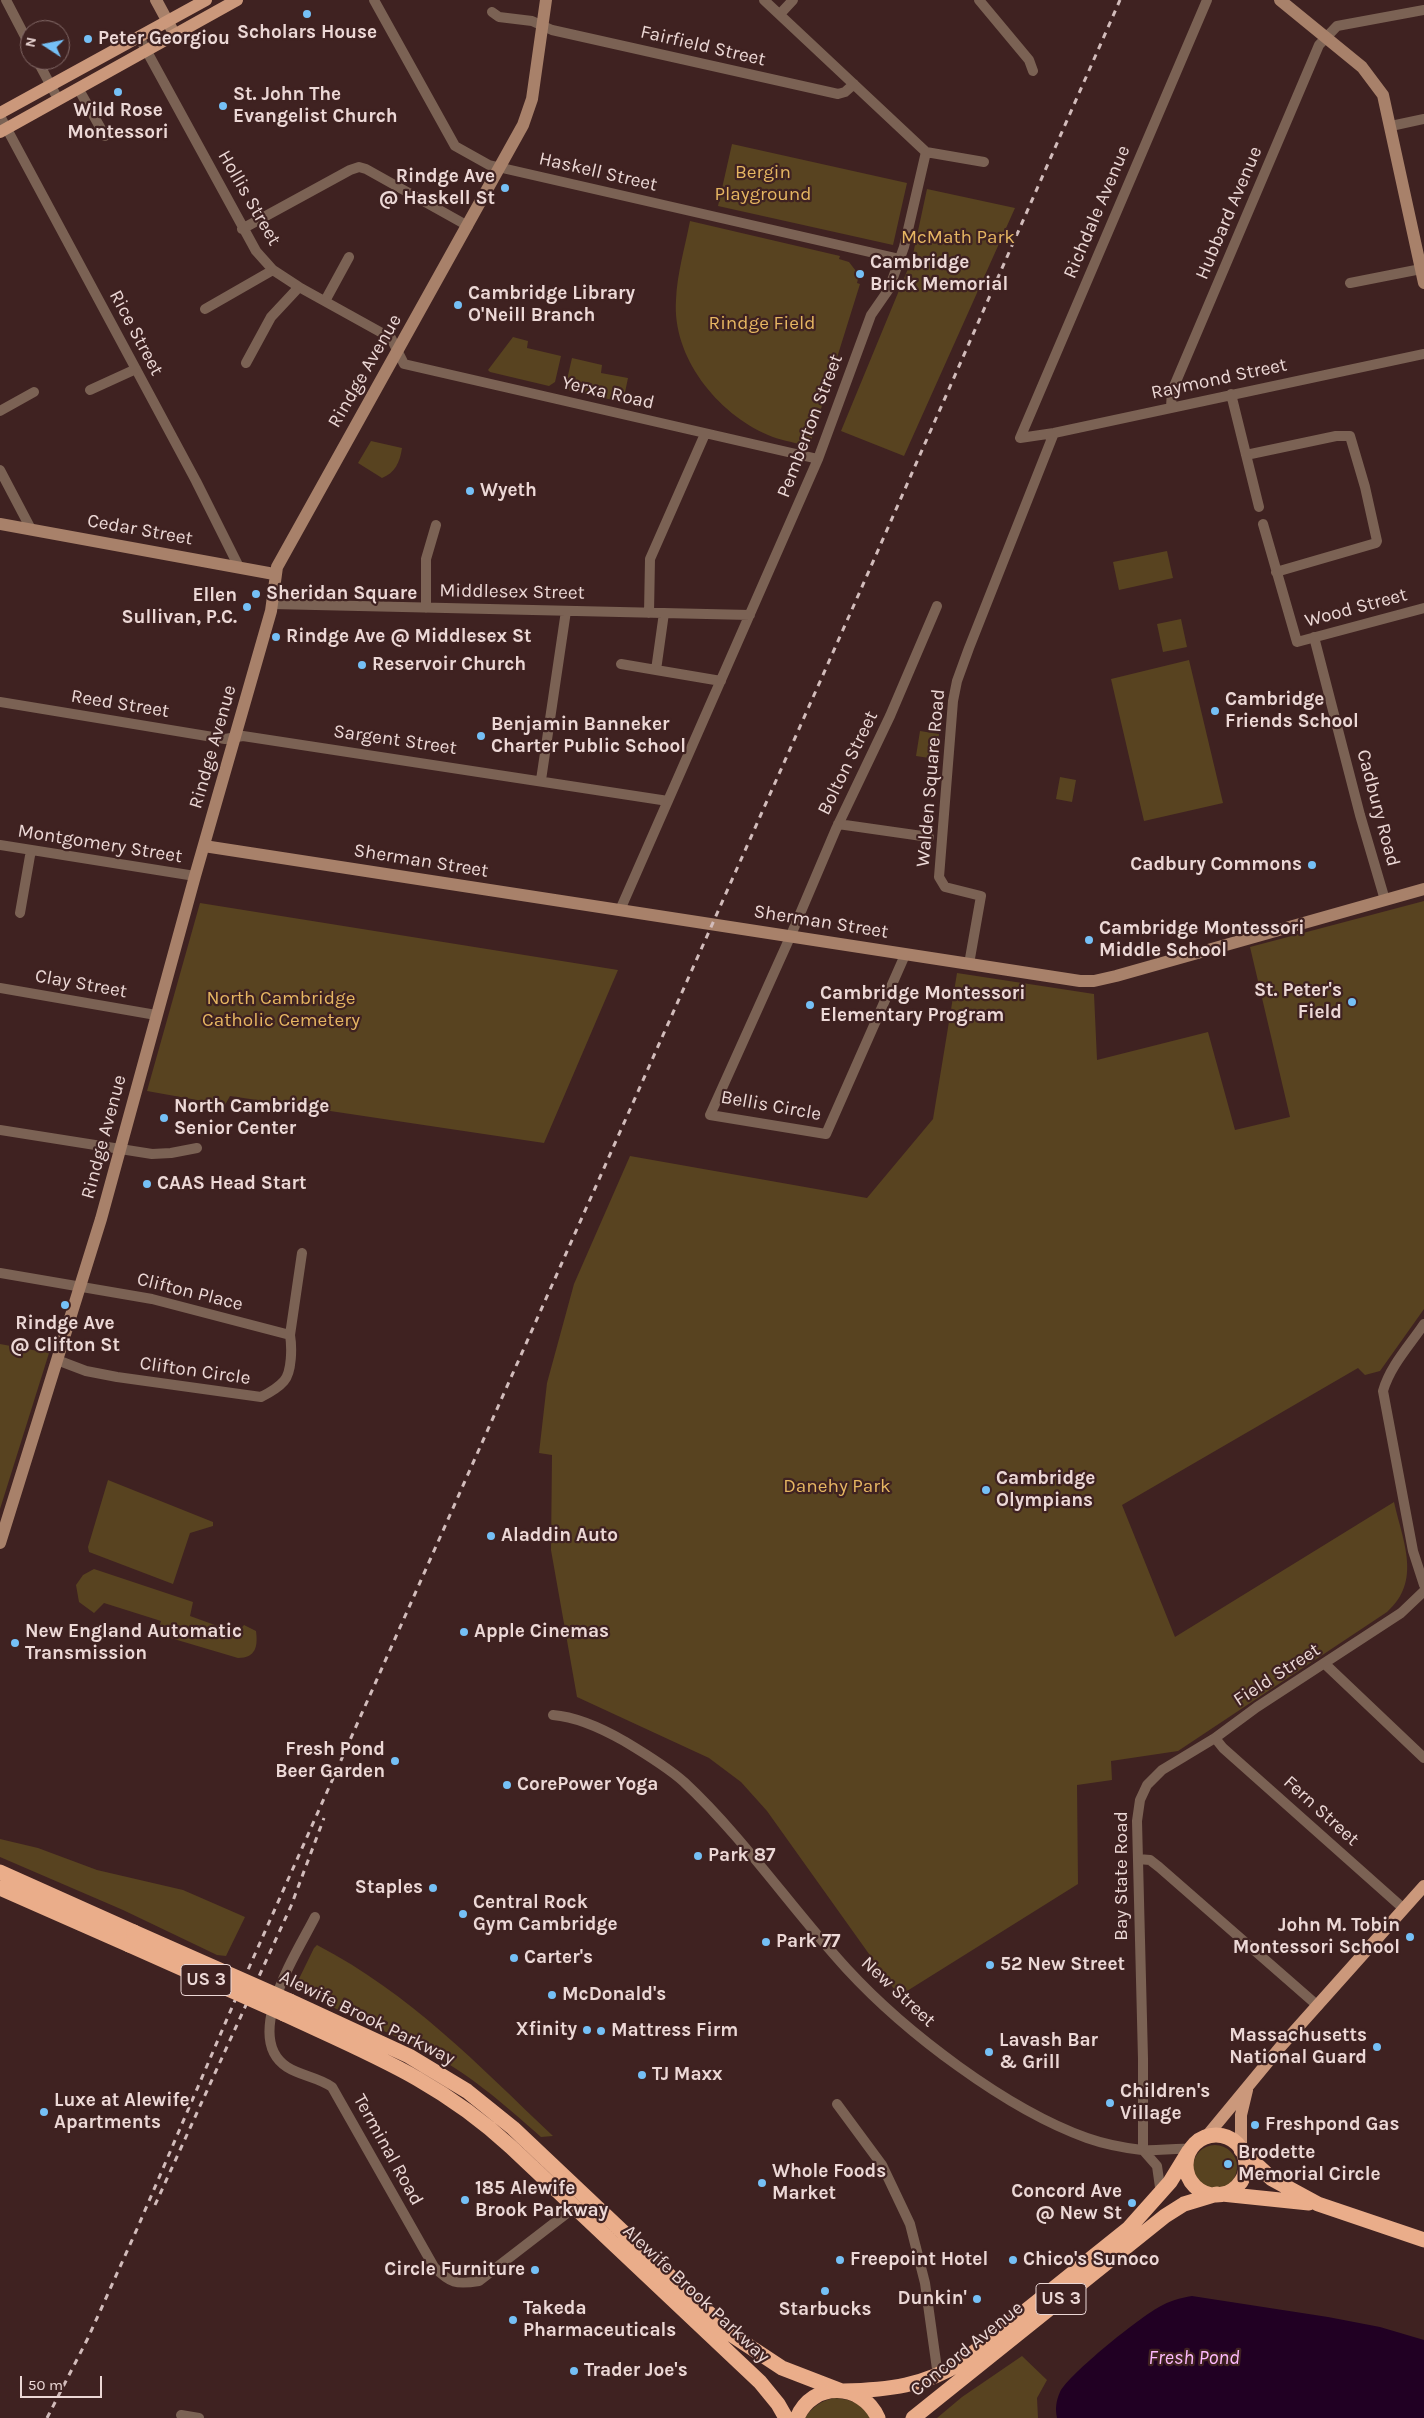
<!DOCTYPE html>
<html>
<head>
<meta charset="utf-8">
<style>
  body { margin:0 }
  #map { position:relative; width:1424px; height:2418px; overflow:hidden; background:#3f2221; font-family:Karla,sans-serif }
  canvas { display:block }
  .north { position:absolute; left:20px; top:20px; width:50px; height:50px; box-sizing:border-box; background:#3f2221; border:1px solid #846b69; border-radius:50%; rotate:281deg; font-size:14px; font-weight:700; line-height:20px; text-align:center; color:#ecd8d6 }
  .north::after { content:''; display:block; margin:auto; width:18px; height:22px; background:#75c0f6; clip-path:polygon(50% 0,100% 100%,50% 72%,0 100%) }
  .scale { position:absolute; left:20px; top:2376px; width:82px; height:22px; box-sizing:border-box; border:2px solid #ecd8d6; border-top:0; padding-left:6px; font-size:15px; line-height:18px; white-space:nowrap; color:#ecd8d6; -webkit-text-stroke:4px #3f2221; paint-order:stroke }
</style>
</head>
<body>
<div id="map">
<canvas width="1424" height="2418"></canvas>
<div class="north">N</div>
<div class="scale">50 m</div>
</div>
<script>
const g = document.querySelector('canvas').getContext('2d');
g.lineJoin = 'round';
function fillPath(path, color) {
  g.fillStyle = color;
  g.fill(path, 'evenodd');
}
function trace(path, color, width, dash) {
  g.strokeStyle = color;
  g.lineWidth = width;
  g.lineCap = dash ? 'butt' : 'round';
  g.setLineDash(dash || []);
  g.stroke(path);
}
function drawText(font, color, halo, rows, align = 'center') {
  g.font = font + ' Karla,sans-serif';
  g.lineWidth = 4.5;
  g.setLineDash([]);
  g.textBaseline = 'middle';
  g.strokeStyle = halo;
  g.fillStyle = color;
  for (const [text, x, y, turn = 0] of rows) {
    g.save();
    g.translate(x, y);
    g.rotate((+turn || 0) * Math.PI / 180);
    g.textAlign = isNaN(turn) ? turn : align;
    if (halo) g.strokeText(text, 0, 0);
    g.fillText(text, 0, 0);
    g.restore();
  }
}
const green = new Path2D(`
  M732 144 907 183 893 245 718 206Z
  M927 189 1015 208 904 456 841 431 912 259Z
  M690 221 840 256 839 259 849 262 859 275 857 283 860 284 811 441 804 445C792 442 779 440 768 435 717 413 672 357 676 300 677 274 685 247 690 221Z
  M513 337 528 341 527 348 561 356 555 382 549 386 490 372 488 370Z
  M572 358 602 365 601 373 628 378 623 402 570 391 566 384Z
  M371 441 402 448C400 462 395 473 382 478L358 463Z
  M1167 551 1173 578 1119 590 1113 562Z
  M1181 619 1187 647 1163 652 1157 624Z
  M1189 660 1223 803 1144 821 1111 679Z
  M920 731 939 734 936 759 916 756Z
  M1060 777 1076 780 1072 802 1056 799Z
  M1424 901V1309L1380 1371 1365 1375 1358 1368 1122 1505 1175 1637 1394 1502C1403 1542 1422 1581 1387 1612L1178 1751 1111 1761 1112 1780 1077 1785 1078 1884 899 1996 767 1811 741 1782 709 1758 577 1697 551 1550 552 1455 539 1453 547 1383 574 1284 630 1156 867 1198 933 1119 957 973 1094 994 1097 1060 1208 1032 1235 1130 1290 1117 1250 947Z
  M200 903 618 970 544 1143 230 1096 225 1105 147 1091Z
  M0 1344 49 1353 0 1509Z
  M108 1480 213 1522V1526L190 1533 173 1584 89 1552 88 1547Z
  M94 1569 193 1602 190 1616 237 1633 244 1625 256 1631C258 1646 256 1658 238 1658L157 1634 161 1621 104 1603 94 1613 79 1602 76 1585 83 1575Z
  M0 1839 38 1848 97 1870 183 1890 245 1917 226 1956 217 1955 123 1910 0 1857Z
  M317 1945C411 1994 477 2064 553 2136L541 2137C504 2104 466 2071 422 2049 379 2028 336 2011 295 1987L314 1948Z
  M1193 2167a22 22 0 1 1 44 0a22 22 0 1 1-44 0Z
  M1022 2356 1047 2380 1037 2398 1038 2418H937L962 2397Z
  M834 2398C850 2399 862 2403 870 2418H805C813 2406 821 2401 834 2398Z`);
const water = new Path2D(`
  M1192 2296 1328 2317 1380 2327 1424 2340V2418H1057C1055 2409 1056 2401 1060 2392 1070 2373 1139 2318 1159 2307 1169 2301 1180 2298 1192 2296Z`);
const street = new Path2D(`
  M6 0 30 46
  M374 0 455 146 489 165 900 259
  M979 0 1029 60 1033 71
  M1207 0 1020 438 1054 433 1424 354
  M492 12 499 17 532 21 552 30 838 94 845 92 854 84
  M780 14 793 0
  M139 37 256 251 273 270 299 287 391 338 404 364 818 459
  M37 60 58 99
  M78 88 105 136
  M0 116 196 481 239 567
  M1391 126 1424 119
  M926 152 984 162
  M242 229 350 170 359 167 366 169 468 226
  M1350 283 1421 269
  M325 301 349 257
  M205 309 273 270
  M246 363 271 317 299 287
  M90 390 136 369
  M1231 394 1259 507
  M1171 407 1172 391 1319 45 1337 26 1424 10
  M0 411 34 392
  M1246 455 1336 436H1350L1365 487 1377 541 1376 543 1276 572
  M0 470 31 529
  M1263 524 1297 642 1424 608
  M272 604 750 615
  M426 608V559L436 525
  M649 613 650 559 705 434
  M664 613 656 670 721 681
  M1314 637 1360 815 1385 900
  M621 664 656 670
  M0 702 225 739 243 736 668 801
  M541 780 566 611
  M838 824 929 837
  M0 845 195 876
  M620 910 818 459 871 315 889 289 904 247 926 152 764 0
  M20 913 31 850
  M905 955 826 1134 710 1115 791 935 836 829 890 716 937 606
  M969 964 981 896 945 887 939 877 953 701 957 681 969 648 1054 433
  M0 988 156 1015
  M0 1130 152 1154 171 1153 197 1148
  M0 1273 152 1299 290 1335
  M1424 1324C1410 1345 1390 1366 1383 1391L1413 1551 1424 1585
  M57 1360 86 1371 117 1377 261 1397C269 1393 278 1388 284 1381 292 1372 292 1347 290 1335L302 1253
  M1325 1664 1424 1758
  M553 1715C578 1717 603 1729 624 1741 644 1753 666 1766 684 1782 744 1838 791 1908 847 1969 905 2032 1006 2109 1087 2138 1104 2144 1125 2148 1142 2150 1158 2151 1174 2148 1190 2149
  M1215 1738 1223 1748 1404 1909
  M1138 1859 1150 1860 1159 1867 1318 2006
  M315 1917C298 1951 241 2037 287 2067 301 2076 318 2077 332 2087L434 2267C450 2283 456 2285 479 2281L575 2207
  M837 2104 882 2165 910 2224 925 2283 938 2376
  M1143 2150V2059L1137 1821 1140 1800 1147 1785 1162 1770 1215 1738 1257 1707 1401 1613 1424 1591
  M1143 2150 1157 2166 1161 2194
  M181 2415 199 2418`);
const secondary = new Path2D(`
  M156 0 175 35
  M1280 0 1362 67 1383 95 1424 283
  M0 524 274 574
  M204 846 1080 981H1094L1116 976 1424 889
  M0 1543 101 1219 195 876 271 611 277 567 523 125 532 99 546 0`);
const primary = new Path2D(`
  M0 113 206 0
  M0 132 237 0
  M1206 2137 1282 2045 1424 1886
  M1241 2150V2115L1247 2090`);
const highway = new Path2D(`
  M0 1872 134 1932
  M0 1888 129 1945
  M290 2001 409 2056 467 2091 513 2128 732 2335 782 2368 839 2390
  M284 2014C370 2054 440 2081 511 2147L760 2382 778 2404 786 2418
  M1186 2165a30 30 0 1 1 60 0a30 30 0 1 1-60 0Z
  M1241 2150 1272 2179 1318 2204 1424 2240
  M1222 2194 1309 2203
  M843 2391C887 2390 926 2386 963 2361L1129 2228 1170 2182 1189 2151
  M797 2418C812 2381 862 2382 878 2418
  M913 2418 1165 2216 1184 2204 1217 2194`);
const rail = new Path2D(`
  M155 2205 291 1906 324 1818
  M47 2418 88 2338 137 2229 251 1963 850 614 1120 0`);
const highwayBridge = new Path2D(`
  M134 1932 290 2001
  M129 1945 284 2014`);
const markers = [
  [307,14,5,"#75c0f6"],
  [88,39,5,"#75c0f6"],
  [118,92,5,"#75c0f6"],
  [223,106,5,"#75c0f6"],
  [505,188,5,"#75c0f6"],
  [860,274,5,"#75c0f6"],
  [458,305,5,"#75c0f6"],
  [470,491,5,"#75c0f6"],
  [256,594,5,"#75c0f6"],
  [247,607,5,"#75c0f6"],
  [276,637,5,"#75c0f6"],
  [362,665,5,"#75c0f6"],
  [1215,711,5,"#75c0f6"],
  [481,736,5,"#75c0f6"],
  [1312,865,5,"#75c0f6"],
  [1089,940,5,"#75c0f6"],
  [1352,1002,5,"#75c0f6"],
  [810,1005,5,"#75c0f6"],
  [164,1118,5,"#75c0f6"],
  [147,1184,5,"#75c0f6"],
  [65,1305,5,"#75c0f6"],
  [986,1490,5,"#75c0f6"],
  [491,1536,5,"#75c0f6"],
  [464,1632,5,"#75c0f6"],
  [15,1643,5,"#75c0f6"],
  [395,1761,5,"#75c0f6"],
  [507,1785,5,"#75c0f6"],
  [698,1856,5,"#75c0f6"],
  [433,1888,5,"#75c0f6"],
  [463,1914,5,"#75c0f6"],
  [1410,1937,5,"#75c0f6"],
  [766,1942,5,"#75c0f6"],
  [514,1958,5,"#75c0f6"],
  [990,1965,5,"#75c0f6"],
  [552,1995,5,"#75c0f6"],
  [587,2030,5,"#75c0f6"],
  [601,2031,5,"#75c0f6"],
  [1377,2047,5,"#75c0f6"],
  [989,2052,5,"#75c0f6"],
  [642,2075,5,"#75c0f6"],
  [1110,2103,5,"#75c0f6"],
  [44,2112,5,"#75c0f6"],
  [1255,2125,5,"#75c0f6"],
  [1228,2164,5,"#75c0f6"],
  [762,2183,5,"#75c0f6"],
  [465,2200,5,"#75c0f6"],
  [1132,2203,5,"#75c0f6"],
  [840,2260,5,"#75c0f6"],
  [1013,2260,5,"#75c0f6"],
  [535,2270,5,"#75c0f6"],
  [825,2291,5,"#75c0f6"],
  [977,2299,5,"#75c0f6"],
  [513,2320,5,"#75c0f6"],
  [574,2371,5,"#75c0f6"]
];
const shields = [
  [206,1980,50],
  [1061,2299,50]
];
const shieldNames = [
  ["US 3",206,1980],
  ["US 3",1061,2299]
];
const poiNames = [
  ["Scholars House",307,33,"center"],
  ["Peter Georgiou",98,39],
  ["St. John The",233,95],
  ["Evangelist Church",233,117],
  ["Wild Rose",118,111,"center"],
  ["Montessori",118,133,"center"],
  ["Rindge Ave",495,177,"right"],
  ["@ Haskell St",495,199,"right"],
  ["Cambridge",870,263],
  ["Brick Memorial",870,285],
  ["Cambridge Library",468,294],
  ["O'Neill Branch",468,316],
  ["Wyeth",480,491],
  ["Sheridan Square",266,594],
  ["Ellen",237,596,"right"],
  ["Sullivan, P.C.",237,618,"right"],
  ["Rindge Ave @ Middlesex St",286,637],
  ["Reservoir Church",372,665],
  ["Cambridge",1225,700],
  ["Friends School",1225,722],
  ["Benjamin Banneker",491,725],
  ["Charter Public School",491,747],
  ["Cadbury Commons",1302,865,"right"],
  ["Cambridge Montessori",1099,929],
  ["Middle School",1099,951],
  ["St. Peter's",1342,991,"right"],
  ["Field",1342,1013,"right"],
  ["Cambridge Montessori",820,994],
  ["Elementary Program",820,1016],
  ["North Cambridge",174,1107],
  ["Senior Center",174,1129],
  ["CAAS Head Start",157,1184],
  ["Rindge Ave",65,1324,"center"],
  ["@ Clifton St",65,1346,"center"],
  ["Cambridge",996,1479],
  ["Olympians",996,1501],
  ["Aladdin Auto",501,1536],
  ["New England Automatic",25,1632],
  ["Transmission",25,1654],
  ["Apple Cinemas",474,1632],
  ["Fresh Pond",385,1750,"right"],
  ["Beer Garden",385,1772,"right"],
  ["CorePower Yoga",517,1785],
  ["Park 87",708,1856],
  ["Staples",423,1888,"right"],
  ["Central Rock",473,1903],
  ["Gym Cambridge",473,1925],
  ["John M. Tobin",1400,1926,"right"],
  ["Montessori School",1400,1948,"right"],
  ["Park 77",776,1942],
  ["Carter's",524,1958],
  ["52 New Street",1000,1965],
  ["McDonald's",562,1995],
  ["Xfinity",577,2030,"right"],
  ["Mattress Firm",611,2031],
  ["Massachusetts",1367,2036,"right"],
  ["National Guard",1367,2058,"right"],
  ["Lavash Bar",999,2041],
  ["& Grill",999,2063],
  ["TJ Maxx",652,2075],
  ["Children's",1120,2092],
  ["Village",1120,2114],
  ["Luxe at Alewife",54,2101],
  ["Apartments",54,2123],
  ["Freshpond Gas",1265,2125],
  ["Brodette",1238,2153],
  ["Memorial Circle",1238,2175],
  ["Whole Foods",772,2172],
  ["Market",772,2194],
  ["185 Alewife",475,2189],
  ["Brook Parkway",475,2211],
  ["Concord Ave",1122,2192,"right"],
  ["@ New St",1122,2214,"right"],
  ["Freepoint Hotel",850,2260],
  ["Chico's Sunoco",1023,2260],
  ["Circle Furniture",525,2270,"right"],
  ["Dunkin'",967,2299,"right"],
  ["Takeda",523,2309],
  ["Pharmaceuticals",523,2331],
  ["Starbucks",825,2310,"center"],
  ["Trader Joe's",584,2371]
];
const streetNames = [
  ["Fairfield Street",703,46,13],
  ["Haskell Street",598,172,13],
  ["Hollis Street",249,198,60],
  ["Richdale Avenue",1097,212,-67],
  ["Hubbard Avenue",1229,213,-67],
  ["Rice Street",136,333,62],
  ["Rindge Avenue",365,371,-60],
  ["Raymond Street",1219,379,-12],
  ["Yerxa Road",608,393,13],
  ["Pemberton Street",810,426,-69],
  ["Cedar Street",140,530,10],
  ["Middlesex Street",512,592,1],
  ["Wood Street",1356,608,-15],
  ["Reed Street",120,704,9],
  ["Sargent Street",395,740,8],
  ["Rindge Avenue",213,747,-74],
  ["Bolton Street",848,763,-64],
  ["Walden Square Road",931,778,-85],
  ["Cadbury Road",1378,808,75],
  ["Montgomery Street",100,844,9],
  ["Sherman Street",421,861,9],
  ["Sherman Street",821,922,9],
  ["Clay Street",81,984,10],
  ["Bellis Circle",771,1106,10],
  ["Rindge Avenue",104,1137,-75],
  ["Clifton Place",190,1292,14],
  ["Clifton Circle",195,1371,8],
  ["Field Street",1277,1675,-33],
  ["Fern Street",1321,1811,42],
  ["Bay State Road",1122,1876,-90],
  ["New Street",898,1992,43],
  ["Alewife Brook Parkway",367,2018,26],
  ["Terminal Road",388,2150,61],
  ["Alewife Brook Parkway",696,2294,43],
  ["Concord Avenue",967,2349,-39]
];
const parkNames = [
  ["Bergin",763,173],
  ["Playground",763,195],
  ["McMath Park",958,238],
  ["Rindge Field",762,324],
  ["North Cambridge",281,999],
  ["Catholic Cemetery",281,1021],
  ["Danehy Park",837,1487]
];
const waterNames = [
  ["Fresh Pond",1194,2358]
];
fillPath(green, '#584320');
fillPath(water, '#210023');
trace(street, '#7b6254', 10);
trace(secondary, '#a8816a', 12);
trace(primary, '#cb987b', 12);
trace(highway, '#eaad8a', 15);
trace(rail, '#d2bcbb', 3, [6, 6]);
trace(highwayBridge, '#eaad8a', 15);
for (const [x, y, r, color] of markers) {
  const dot = new Path2D();
  dot.arc(x, y, r, 0, 2 * Math.PI);
  g.fillStyle = color;
  g.fill(dot);
  trace(dot, '#3f2221', 2);
}
for (const [x, y, w] of shields) {
  const box = new Path2D();
  box.roundRect(x - w / 2, y - 15.5, w, 31, 4);
  g.fillStyle = '#3f2221';
  g.fill(box);
  trace(box, '#ecd8d6', 1);
}
drawText('bold 18px', '#ecd8d6', null, shieldNames);
drawText('bold 19px', '#ecd8d6', '#3f2221', poiNames, 'left');
drawText('19px', '#ecd8d6', '#3f2221', streetNames);
drawText('19px', '#e6b662', '#3f2221', parkNames);
drawText('italic 20px', '#febafe', '#3f2221', waterNames);
</script>
</body>
</html>
